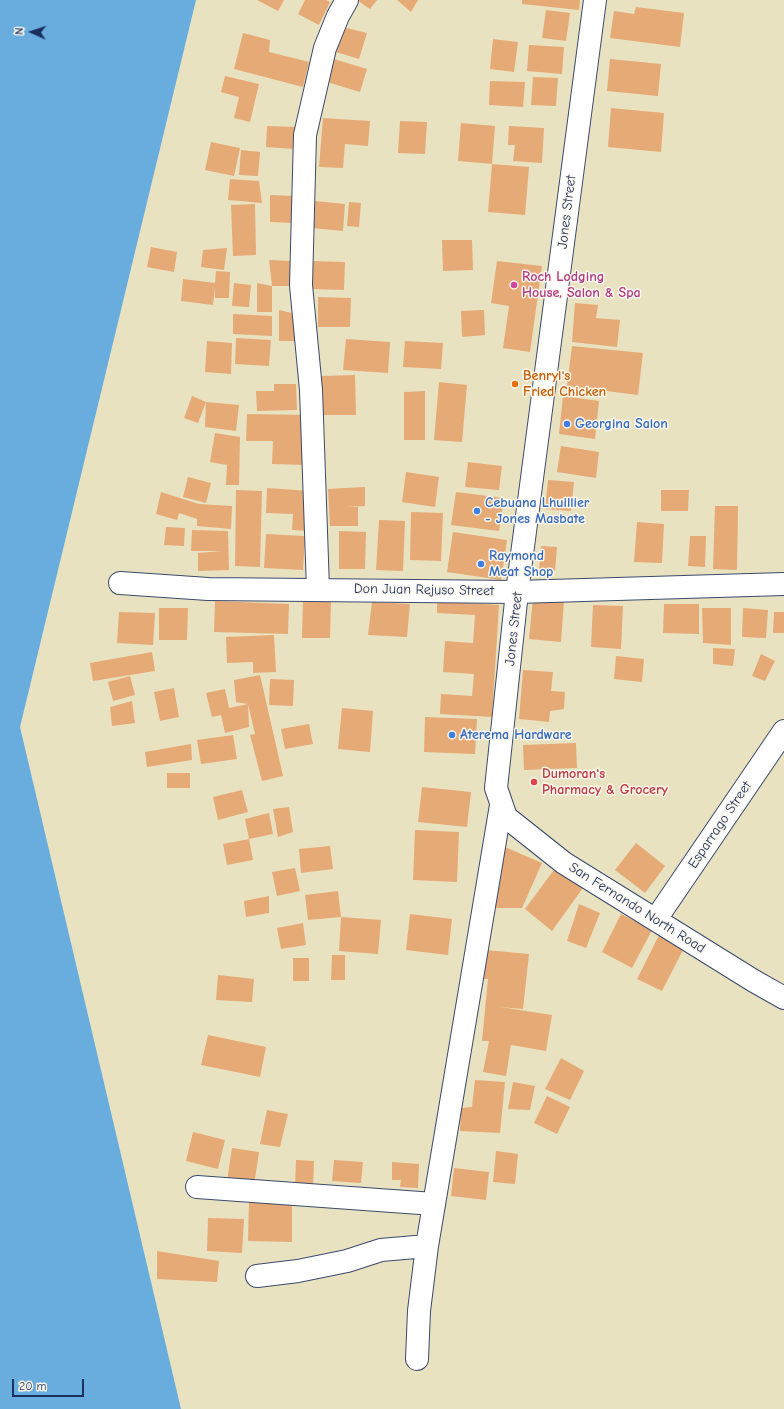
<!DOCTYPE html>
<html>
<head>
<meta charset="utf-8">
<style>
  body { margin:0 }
  #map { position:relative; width:784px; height:1409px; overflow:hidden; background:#e9e2c0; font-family:"Comic Neue",sans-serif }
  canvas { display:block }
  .north { position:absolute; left:12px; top:12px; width:40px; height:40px; -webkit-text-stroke:3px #fbf7ec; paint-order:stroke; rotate:273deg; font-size:11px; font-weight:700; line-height:16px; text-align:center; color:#1b2f5e }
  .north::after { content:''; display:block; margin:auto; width:14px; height:18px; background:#1b2f5e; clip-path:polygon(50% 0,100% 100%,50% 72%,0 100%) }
  .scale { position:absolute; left:12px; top:1379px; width:72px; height:18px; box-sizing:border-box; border:2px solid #1b2f5e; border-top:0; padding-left:5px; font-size:12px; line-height:14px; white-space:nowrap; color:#1b2f5e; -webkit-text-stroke:3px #fbf7ec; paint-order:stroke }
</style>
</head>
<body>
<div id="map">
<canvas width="784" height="1409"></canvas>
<div class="north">N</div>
<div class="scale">20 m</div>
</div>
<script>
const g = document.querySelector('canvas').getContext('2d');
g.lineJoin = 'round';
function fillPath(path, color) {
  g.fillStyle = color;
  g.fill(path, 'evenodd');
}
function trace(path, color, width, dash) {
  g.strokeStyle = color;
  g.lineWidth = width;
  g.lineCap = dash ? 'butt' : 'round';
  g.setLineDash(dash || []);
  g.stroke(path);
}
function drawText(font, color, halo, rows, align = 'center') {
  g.font = font + ' "Comic Neue",sans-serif';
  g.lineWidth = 3;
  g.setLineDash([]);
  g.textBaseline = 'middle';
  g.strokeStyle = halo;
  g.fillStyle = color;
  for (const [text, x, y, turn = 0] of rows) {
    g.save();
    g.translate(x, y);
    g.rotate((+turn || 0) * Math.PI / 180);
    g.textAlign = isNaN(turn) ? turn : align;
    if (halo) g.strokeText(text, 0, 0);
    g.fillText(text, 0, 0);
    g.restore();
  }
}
const water = new Path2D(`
  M0 0H196L20 727 181 1409H0Z`);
const building = new Path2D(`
  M257 0H284L278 11Z
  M305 0H326L330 2 319 25 298 14Z
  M357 0H377L370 9Z
  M397 0H418L411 12Z
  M522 0H580L579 10 522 4Z
  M636 7 684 13 680 47 610 38 614 11 634 14Z
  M546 10 570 13 566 41 542 38Z
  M343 27 367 33 359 59 336 52Z
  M243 33 270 40 269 52 309 62 303 87 234 69Z
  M493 39 518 42 514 72 490 69Z
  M529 45 564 47 562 74 527 71Z
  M334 59 367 69 360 92 327 82Z
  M610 59 661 64 658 96 607 91Z
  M225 76 259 84 250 122 234 118 239 97 221 92Z
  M533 77 558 78 556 106 531 105Z
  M490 81 525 82 523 107 489 105Z
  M611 108 664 113 661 152 608 147Z
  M323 118 370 121 368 146 345 144 343 168 319 167Z
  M400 121 427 122 425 154 398 153Z
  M461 123 495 126 492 164 529 167 525 215 488 212 492 164 458 161Z
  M267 126 296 127 295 149 266 147Z
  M509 126 544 128 542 163 513 161 515 145H508Z
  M211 142 240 148 234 176 205 170Z
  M241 150 260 152 258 176 239 175Z
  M230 179 259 181 262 203 228 200Z
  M270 195 294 196V223L270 222Z
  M315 201 345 204 343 231 312 228Z
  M349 202 361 203 359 227 347 226Z
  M255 204 256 255 233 256 231 205Z
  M442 240H472L473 270 443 271Z
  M151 247 177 252 174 272 147 267Z
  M227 248 224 270 201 267 203 250Z
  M269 260 292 261 291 286H272Z
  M310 261 345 262 344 290 310 289Z
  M497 261 542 266 530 352 503 348 509 306 491 303Z
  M216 271 230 272 229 298H215V287L213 305 181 301 183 279 215 283Z
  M234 283 251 285 249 307 232 306Z
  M257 283 272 286V312H257Z
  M318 297 351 298 350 327H318Z
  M575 303 598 305 596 318 620 320 617 347 572 342Z
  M279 310 296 314V341H279Z
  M484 310 485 335 462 337 461 311Z
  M233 314 272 316V336L233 334Z
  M236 338 271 340 269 366 235 364Z
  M346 339 390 342 388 373 343 370Z
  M207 341 232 343 231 374 205 372Z
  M405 341 443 343 441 369 403 367Z
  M572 346 643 353 638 395 567 386Z
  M355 375 356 415H322L321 376Z
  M439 382 467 385 462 442 434 440Z
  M274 384H296L297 410 257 411 256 391H274Z
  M425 391V440H404V392Z
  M192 396 206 402 239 405 236 431 205 427 206 402 198 423 184 418Z
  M563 396 599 401 595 439 559 434Z
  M247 414 306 415 305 465 272 464 273 441H246Z
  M215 433 240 437 239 485H226L227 465 210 462Z
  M561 446 599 452 596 478 557 472Z
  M468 462 502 466 499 490 465 487Z
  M406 472 439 477 435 507 402 502Z
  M188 477 211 483 206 503 183 497Z
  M548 480 574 482 571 511 545 509Z
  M365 487V506L346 507H358V526H330L328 489Z
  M267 488 311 491 309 531 292 530 293 514 266 513Z
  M236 490 262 491 260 567 235 566Z
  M661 490H689L688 511H661Z
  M161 492 199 504 232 506 231 529 197 526V519L179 513 177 520 156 514Z
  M456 492 504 498 499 531 451 525Z
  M715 506H738L737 570 713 569Z
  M411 512 443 513 441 561 410 560Z
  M379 520 405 521 403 571 376 570Z
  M637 522 664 524 662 563 634 562Z
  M166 527 185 528 184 546 164 545Z
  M192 530 228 531 229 570 198 571V553L222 551H191Z
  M339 531 366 532 365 569H339Z
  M453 532 507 540 501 580 447 572Z
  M266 534 305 536 303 570 264 568Z
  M690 536H706L705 567 688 566Z
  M541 546 557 547 555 571 539 569Z
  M303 598 331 599 330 638H302Z
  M533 598 564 601 561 642 529 639Z
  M215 601 289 604 288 634 214 632Z
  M437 601 499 605 492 717 440 714 441 694 472 696 474 674 443 672 445 641 473 643 475 615 437 613Z
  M372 602 410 604 407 637 368 635Z
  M664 604H699V634L663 633Z
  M593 605 623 606 621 649 591 647Z
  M159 608H188L187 640H159Z
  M702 608H731V645L703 643Z
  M743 608 768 610 766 638 742 637Z
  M119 612 155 613 153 645 117 643Z
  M774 612H784V633H773Z
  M274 635 276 672 253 673V662L227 663 226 637Z
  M713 648 735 649 733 666 713 664Z
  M152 652 155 671 93 681 90 663Z
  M761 654 775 661 765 681 752 676Z
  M616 656 644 659 642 682 614 679Z
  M523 670 553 672 551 691 565 692 564 709 550 711 549 722 519 719Z
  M260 675 283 776 262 781 250 735 255 734 248 704 236 702 234 680Z
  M130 676 135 695 113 701 108 682Z
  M270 679 294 680 293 706 269 705Z
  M174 688 179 717 160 721 154 692Z
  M225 689 229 708 248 704 249 727 225 733 221 715 212 717 206 693Z
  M132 701 135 723 112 726 110 707Z
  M342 708 373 711 370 752 338 749Z
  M425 717 477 719 475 754 424 752Z
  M309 724 313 744 285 749 281 729Z
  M233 735 237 759 201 764 197 740Z
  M576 743 577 768 524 770 523 745Z
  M191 744 192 760 147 767 145 752Z
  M167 773H190V788H167Z
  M422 787 471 792 467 827 418 822Z
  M242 790 248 812 218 820 213 797Z
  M289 807 293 832 278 837 273 809Z
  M269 813 273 834 249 839 245 819Z
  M415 830 459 832 457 882 413 880Z
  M249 839 253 860 227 865 223 844Z
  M636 843 665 866 645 893 615 870Z
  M498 844 542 863 522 908H491Z
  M330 846 333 869 301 873 299 849Z
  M559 863 585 885 552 931 525 909Z
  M295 868 300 891 277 896 272 872Z
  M338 891 341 917 308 920 305 895Z
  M269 896V913L246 917 244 901Z
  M579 904 600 913 586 948 567 941Z
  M410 914 452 919 448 955 406 950Z
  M621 914 652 930 632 968 602 952Z
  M341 917 381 920 378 954 339 951Z
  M303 923 306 945 281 949 277 928Z
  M659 935 684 948 662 991 637 979Z
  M486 950 529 954 523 1009 500 1007 552 1015 546 1051 511 1045 506 1076 483 1072 489 1041H482L488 979H482Z
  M332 955H345V980H331Z
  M293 958H309V981H293Z
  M218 975 254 979 252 1002 216 1000Z
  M208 1035 266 1047 260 1077 201 1065Z
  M561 1058 584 1071 570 1100 545 1089Z
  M475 1080 505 1082 500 1133 460 1131 461 1108 472 1107Z
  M513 1082 535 1086 530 1110 508 1109Z
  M547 1096 570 1107 557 1134 534 1123Z
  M267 1110 288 1114 280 1147 260 1144Z
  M193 1132 225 1140 218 1169 186 1161Z
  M232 1148 259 1152 254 1185 227 1181Z
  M496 1151 518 1154 515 1184 493 1182Z
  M296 1160 314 1161 313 1187 295 1186Z
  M334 1160 363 1162 361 1183 332 1181Z
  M392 1162 419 1164 418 1188 400 1187 401 1180H392Z
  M454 1168 489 1172 486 1200 451 1196Z
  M249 1201H292V1242L248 1241Z
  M208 1218 244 1219 242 1253 207 1251Z
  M157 1251 219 1261 217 1282 157 1279Z`);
const minor = new Path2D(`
  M120 583 208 589 517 592 784 584
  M318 589 311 390 301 285 305 135 325 48 338 16 347 0
  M656 919 784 731
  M197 1187 434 1204
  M257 1276 298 1271 347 1261 381 1250 427 1246
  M417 1359 419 1311 427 1246 501 805`);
const major = new Path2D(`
  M595 0 517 592 496 788 506 817 564 863 754 981 784 998`);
const markers = [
  [514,285,4,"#d1479c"],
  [515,384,4,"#e8710a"],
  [567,424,4,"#3f7fe0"],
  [477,511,4,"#3f7fe0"],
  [481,564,4,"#3f7fe0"],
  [452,735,4,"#3f7fe0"],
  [534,782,4,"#e0444e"]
];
const streetNames = [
  ["Jones Street",567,212,-83],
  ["Don Juan Rejuso Street",424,590,1],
  ["Jones Street",514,629,-84],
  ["Esparrago Street",720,825,-56],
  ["San Fernando North Road",637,908,32]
];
const hotelNames = [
  ["Roch Lodging",522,277],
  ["House, Salon & Spa",522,293]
];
const foodNames = [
  ["Benryl's",523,376],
  ["Fried Chicken",523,392]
];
const shopNames = [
  ["Georgina Salon",575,424],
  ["Cebuana Lhuillier",485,503],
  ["- Jones Masbate",485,519],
  ["Raymond",489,556],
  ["Meat Shop",489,572],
  ["Aterema Hardware",460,735]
];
const healthNames = [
  ["Dumoran's",542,774],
  ["Pharmacy & Grocery",542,790]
];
fillPath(water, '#69adde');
fillPath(building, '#e6aa76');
trace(minor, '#3a4a6d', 24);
trace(major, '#3a4a6d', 24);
trace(minor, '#fff', 22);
trace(major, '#fff', 22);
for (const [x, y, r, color] of markers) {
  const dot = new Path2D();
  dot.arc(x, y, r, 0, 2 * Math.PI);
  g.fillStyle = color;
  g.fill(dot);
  trace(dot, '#fbf7ec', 1.5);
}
drawText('14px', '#1b2f5e', '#fbf7ec', streetNames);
drawText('bold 14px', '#b23c85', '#fbf7ec', hotelNames, 'left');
drawText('bold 14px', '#c56008', '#fbf7ec', foodNames, 'left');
drawText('bold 14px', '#366cbe', '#fbf7ec', shopNames, 'left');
drawText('bold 14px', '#be3a42', '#fbf7ec', healthNames, 'left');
</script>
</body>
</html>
